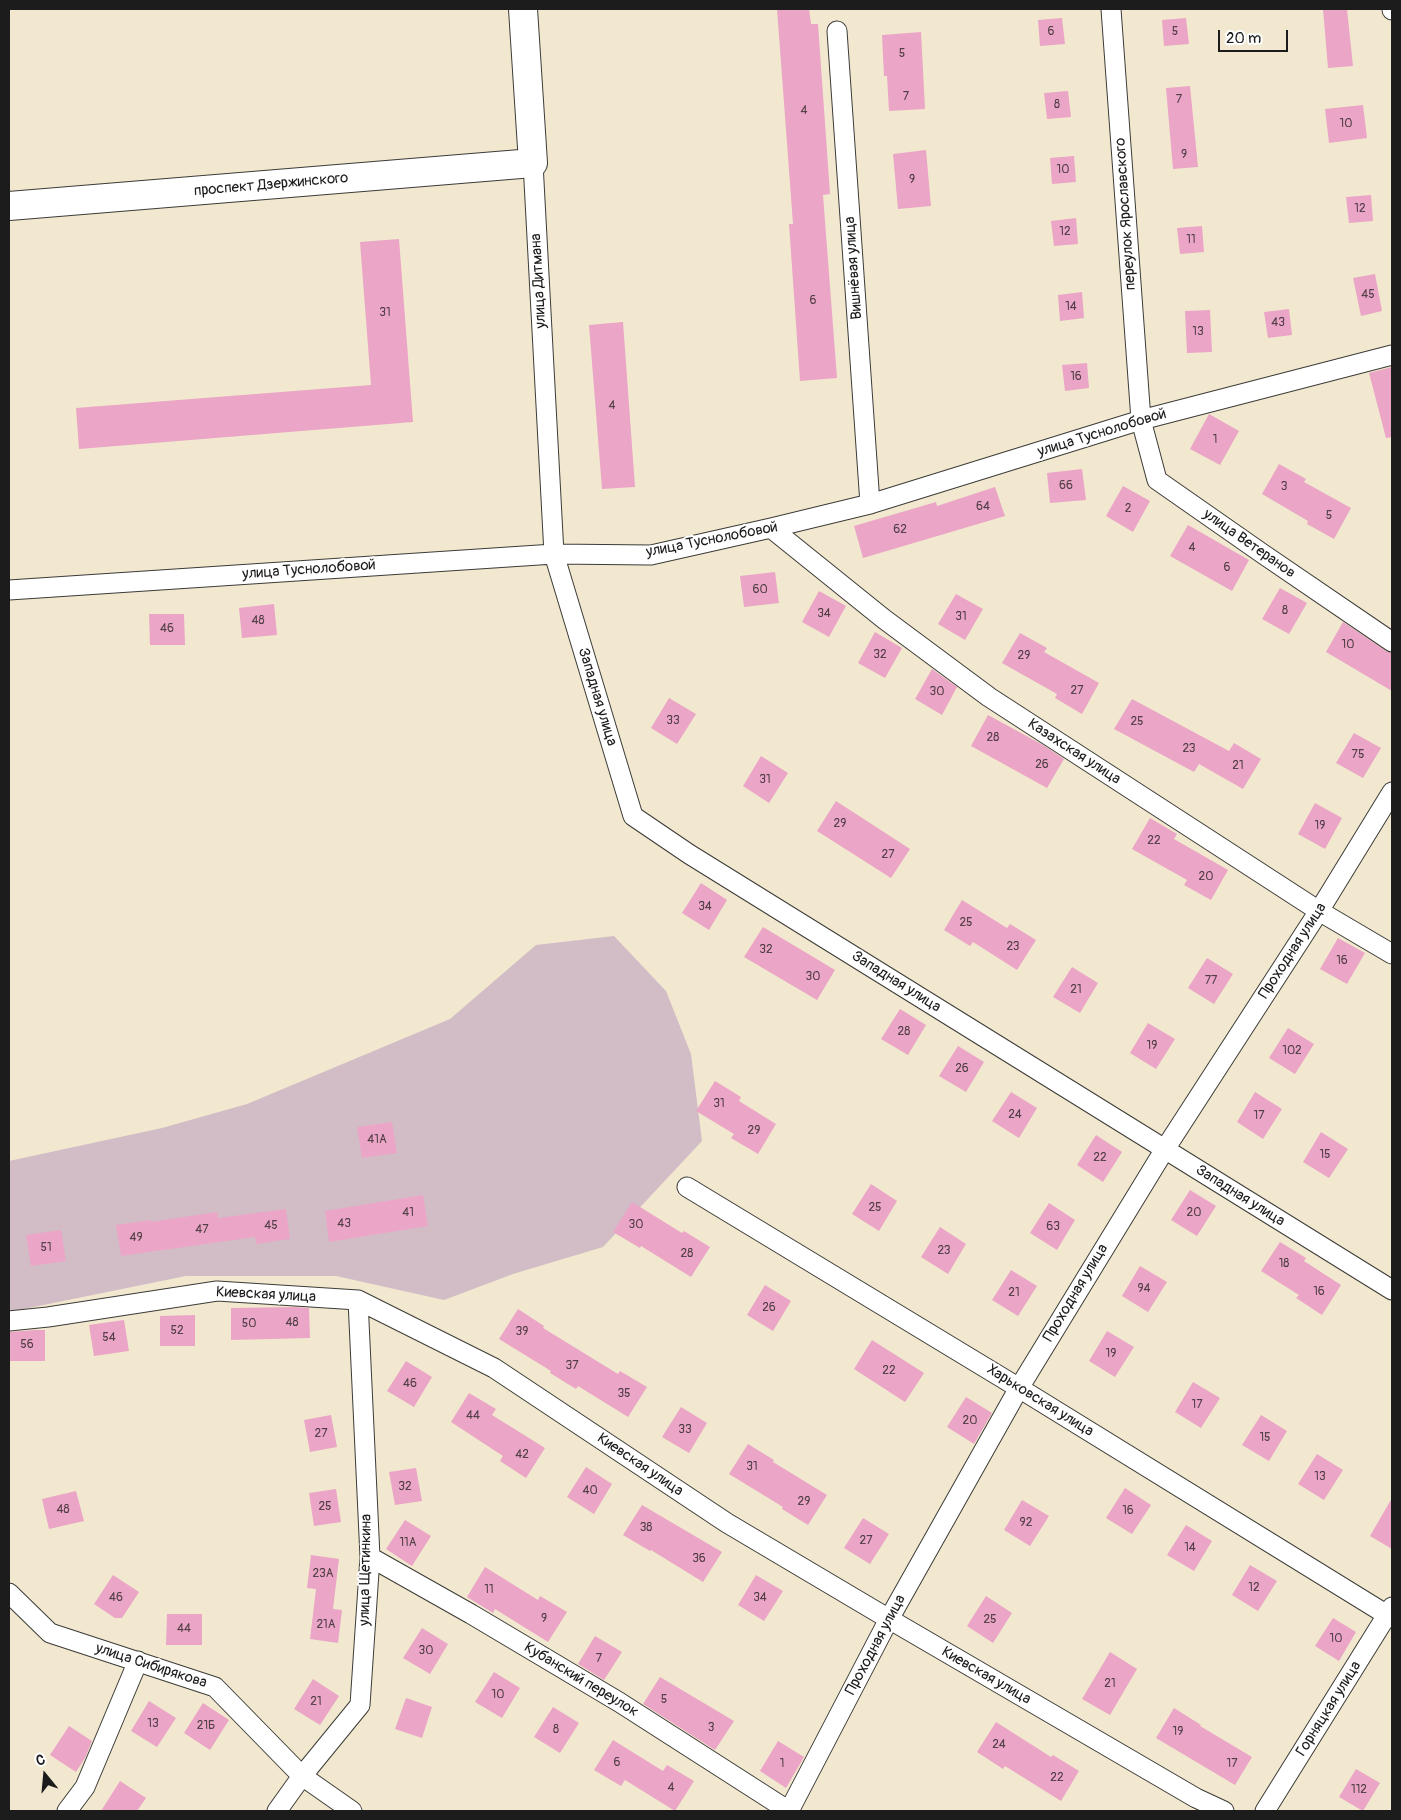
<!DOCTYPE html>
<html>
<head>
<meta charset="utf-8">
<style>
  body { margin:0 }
  #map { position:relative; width:1401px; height:1820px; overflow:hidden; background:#f1e8cf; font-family:Pangolin,sans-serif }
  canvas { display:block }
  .frame { position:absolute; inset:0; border:10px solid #1c1c1c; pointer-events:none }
  .north { position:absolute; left:20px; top:1750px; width:50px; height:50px; -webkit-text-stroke:4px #fff; paint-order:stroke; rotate:343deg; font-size:14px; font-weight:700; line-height:20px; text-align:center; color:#1c1c1c }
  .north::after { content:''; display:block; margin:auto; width:18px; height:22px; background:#1c1c1c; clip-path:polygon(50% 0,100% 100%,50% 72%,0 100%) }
  .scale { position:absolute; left:1218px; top:30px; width:70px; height:22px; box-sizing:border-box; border:2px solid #1c1c1c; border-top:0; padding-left:6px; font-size:15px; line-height:18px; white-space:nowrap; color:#1c1c1c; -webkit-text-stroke:4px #fff; paint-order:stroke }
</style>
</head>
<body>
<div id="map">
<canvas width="1401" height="1820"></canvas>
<div class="frame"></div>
<div class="north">С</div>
<div class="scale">20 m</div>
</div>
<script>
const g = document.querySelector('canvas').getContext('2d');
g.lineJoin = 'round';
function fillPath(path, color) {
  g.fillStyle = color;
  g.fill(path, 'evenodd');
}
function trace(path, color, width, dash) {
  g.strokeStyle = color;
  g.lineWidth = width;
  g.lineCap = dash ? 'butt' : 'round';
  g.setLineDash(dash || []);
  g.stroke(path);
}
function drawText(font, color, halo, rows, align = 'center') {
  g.font = font + ' Pangolin,sans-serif';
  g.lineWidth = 4;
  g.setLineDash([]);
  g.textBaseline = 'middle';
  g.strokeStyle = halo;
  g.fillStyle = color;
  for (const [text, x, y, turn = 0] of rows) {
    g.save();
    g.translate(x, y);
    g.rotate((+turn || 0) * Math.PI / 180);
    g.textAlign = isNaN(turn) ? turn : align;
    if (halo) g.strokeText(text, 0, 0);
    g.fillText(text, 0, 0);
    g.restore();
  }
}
const industrial = new Path2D(`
  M614 936 666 991 691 1054 702 1141 603 1247 513 1274 444 1300 336 1276H186L9 1312V1161L162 1128 247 1104 450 1019 536 945Z`);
const building = new Path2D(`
  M777 9H809L811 24H818L830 194 823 195 837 378 800 381 789 224H793Z
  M1323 9H1347L1353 66 1328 68Z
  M1062 18 1065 44 1040 46 1038 20Z
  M1186 18 1189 44 1164 46 1162 20Z
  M921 32 925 109 889 111 887 76H884L882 35Z
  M1190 86 1198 167 1173 169 1166 88Z
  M1068 91 1071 117 1047 119 1044 93Z
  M1363 105 1367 138 1329 143 1325 109Z
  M926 150 931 206 898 209 893 154Z
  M1074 156 1076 182 1052 184 1050 158Z
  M1371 195 1373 221 1349 223 1346 197Z
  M1076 218 1078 244 1054 246 1051 221Z
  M1202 226 1204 252 1180 254 1177 228Z
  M399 239 413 422 79 449 76 408 371 385 360 242Z
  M1375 274 1382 311 1361 316 1353 278Z
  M1082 292 1084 318 1060 321 1058 295Z
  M1289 309 1292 335 1268 338 1264 312Z
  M1210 310 1212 352 1187 353 1185 311Z
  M623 322 635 487 602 489 589 325Z
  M1087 363 1089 388 1065 391 1062 365Z
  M1392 367V437L1386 438 1369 373Z
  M1209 414 1239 431 1220 465 1190 449Z
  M1279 464 1306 479 1304 482 1351 508 1334 539 1307 524 1308 521 1262 494Z
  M1082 469 1086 500 1050 503 1047 473Z
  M1123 486 1150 501 1133 532 1106 516Z
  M995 487 1005 516 863 558 854 526 936 502 937 506Z
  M1188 525 1249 560 1232 591 1170 556Z
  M775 572 779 603 744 607 740 576Z
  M1280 588 1307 603 1289 634 1262 619Z
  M819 591 846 606 829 637 802 622Z
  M956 594 983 609 965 640 938 624Z
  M274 604 277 635 242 638 239 608Z
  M149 614H184L185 645H150Z
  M1343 622 1386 651 1392 653V691L1326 652Z
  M875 632 902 648 885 678 858 663Z
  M1020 633 1047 648 1044 652 1099 683 1082 714 1055 698 1057 694 1002 663Z
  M932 669 957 687 942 715 915 699Z
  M669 698 696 714 677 744 651 728Z
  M1132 699 1229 751 1234 743 1261 759 1243 789 1199 764 1194 772 1114 729Z
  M988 715 1043 745 1064 759 1047 788 971 746Z
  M1354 733 1381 748 1363 778 1336 763Z
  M761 756 788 773 769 803 743 786Z
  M836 801 910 849 891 878 817 831Z
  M1315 803 1342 818 1325 849 1298 834Z
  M1150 818 1177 834 1174 839 1228 870 1211 900 1184 885 1187 880 1132 849Z
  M701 883 727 900 709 930 682 913Z
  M962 900 1007 928 1010 924 1036 940 1017 970 973 942 970 946 944 930Z
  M763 927 835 970 817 1000 744 957Z
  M1338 938 1365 953 1347 984 1320 969Z
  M1207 958 1233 974 1214 1004 1188 988Z
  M1072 967 1098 983 1080 1013 1053 997Z
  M900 1009 926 1025 908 1055 881 1039Z
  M1148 1023 1175 1039 1156 1069 1130 1053Z
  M1288 1028 1314 1044 1295 1074 1269 1058Z
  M958 1046 984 1062 966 1092 939 1076Z
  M715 1081 741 1097 739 1101 776 1124 758 1154 731 1138 734 1134 696 1111Z
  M1011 1092 1037 1108 1019 1138 992 1121Z
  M1255 1092 1282 1109 1263 1139 1237 1122Z
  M392 1122 397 1153 362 1158 357 1127Z
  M1321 1132 1348 1149 1329 1178 1303 1162Z
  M1096 1135 1122 1152 1103 1182 1077 1165Z
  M871 1184 897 1201 879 1231 852 1214Z
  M1190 1190 1216 1206 1197 1236 1171 1220Z
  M423 1195 428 1226 329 1242 325 1211Z
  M632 1202 682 1233 684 1231 710 1247 691 1277 641 1246 640 1248 613 1232Z
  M1049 1203 1075 1220 1057 1250 1030 1233Z
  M286 1209 290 1239 256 1244 255 1237 121 1256 116 1225 151 1220V1222L217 1212 218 1218Z
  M940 1227 966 1244 948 1274 921 1257Z
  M61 1230 66 1261 31 1266 26 1235Z
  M1280 1242 1306 1258 1304 1261 1341 1285 1322 1315 1296 1298 1299 1295 1261 1271Z
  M1140 1266 1167 1282 1148 1312 1122 1296Z
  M1011 1270 1037 1286 1018 1316 992 1300Z
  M765 1285 791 1301 773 1331 747 1315Z
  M295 1307 309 1308 310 1338 231 1340V1308Z
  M518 1309 544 1326 543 1328 618 1374 620 1371 647 1387 628 1417 578 1386 576 1389 550 1373 551 1371 499 1339Z
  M195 1315V1346H160V1316Z
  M124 1320 129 1351 94 1356 89 1325Z
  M35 1330H45V1361H10V1332Z
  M1107 1331 1134 1347 1115 1377 1089 1361Z
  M872 1340 924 1373 905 1402 854 1369Z
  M406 1361 432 1377 414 1407 387 1391Z
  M1193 1382 1220 1398 1201 1428 1175 1412Z
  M469 1393 496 1409 492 1415 545 1448 526 1478 500 1461 503 1456 451 1422Z
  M966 1397 992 1413 974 1444 947 1427Z
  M681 1407 707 1423 689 1453 662 1437Z
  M331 1415 337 1447 310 1452 304 1420Z
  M1261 1415 1287 1431 1269 1461 1242 1445Z
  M748 1444 774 1460 773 1462 827 1495 808 1525 782 1509 783 1507 729 1474Z
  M1317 1454 1343 1470 1324 1500 1298 1484Z
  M586 1467 612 1484 594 1514 567 1497Z
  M416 1468 422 1501 395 1505 389 1472Z
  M1125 1488 1151 1505 1132 1534 1106 1518Z
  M336 1489 341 1522 314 1526 309 1493Z
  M76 1491 84 1521 49 1529 42 1499Z
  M1392 1498V1549L1370 1536Z
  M1022 1500 1049 1516 1030 1546 1004 1530Z
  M642 1505 722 1552 703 1582 651 1550 650 1551 623 1535Z
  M863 1518 889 1534 870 1564 844 1548Z
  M405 1520 431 1536 412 1566 386 1549Z
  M1186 1525 1212 1541 1194 1571 1167 1555Z
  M311 1555 339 1559 333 1609 342 1610 338 1643 310 1639 316 1589 307 1588Z
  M1250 1565 1277 1581 1258 1611 1232 1595Z
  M485 1567 538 1600 540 1596 567 1612 548 1642 495 1609 493 1613 467 1597Z
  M113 1575 139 1592 122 1618H115L94 1604Z
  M756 1575 783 1591 764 1621 738 1605Z
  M986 1596 1012 1613 993 1643 967 1626Z
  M167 1614H202V1645H166Z
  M1333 1618 1356 1632 1339 1661 1315 1646Z
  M422 1628 448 1644 430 1674 403 1658Z
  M595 1636 622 1652 604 1680 578 1664Z
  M1110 1652 1137 1669 1110 1715 1082 1699Z
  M494 1672 520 1688 502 1718 475 1702Z
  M660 1677 734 1721 715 1750 643 1704Z
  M313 1679 339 1696 320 1725 294 1709Z
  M406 1698 432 1707 422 1738 395 1729Z
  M149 1701 176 1718 157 1747 131 1731Z
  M203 1703 229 1720 210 1750 184 1733Z
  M553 1707 579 1723 560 1753 534 1737Z
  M1174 1708 1201 1725 1200 1726 1252 1757 1235 1785 1156 1738Z
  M996 1722 1051 1757 1053 1755 1079 1771 1061 1801 1005 1766 1003 1769 977 1752Z
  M69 1726 92 1741 85 1758 76 1772 50 1755Z
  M613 1740 663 1771 667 1765 694 1781 675 1811 625 1780 621 1786 594 1770Z
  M778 1741 804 1757 786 1788 760 1771Z
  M1356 1769 1380 1783 1363 1811 1339 1797Z
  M120 1781 146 1798 137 1811H101Z`);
const street = new Path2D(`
  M1111 9 1141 420 1157 480 1263 554 1392 642
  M1392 9V10
  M837 31 870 504
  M533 163 554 554 633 816 689 854 1392 1290
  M771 528 884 619 989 697 1319 911 1392 954
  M9 590 554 554 651 555 771 528 870 504 1141 420 1392 355
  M687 1187 1019 1388 1392 1618
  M9 1321 48 1317 217 1291 358 1300 494 1368 727 1523 889 1619 1196 1798 1224 1811
  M370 1557 471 1614 619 1702 789 1811
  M9 1593 50 1633 215 1687 302 1776 352 1811
  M67 1811 85 1787 138 1661
  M277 1811 302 1776 360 1705 370 1557 358 1300
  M789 1811 889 1619 1019 1388 1165 1149 1319 911 1392 792
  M1265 1811 1392 1607`);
const secondary = new Path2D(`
  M9 206 533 163 523 9`);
const numberNames = [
  ["6",1051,32],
  ["5",1175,32],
  ["5",902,54],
  ["7",906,97],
  ["7",1179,100],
  ["8",1057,105],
  ["4",804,111],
  ["10",1346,124],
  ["9",1184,155],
  ["10",1063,170],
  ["9",912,180],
  ["12",1360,209],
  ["12",1065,232],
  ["11",1191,240],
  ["45",1368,295],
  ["6",813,301],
  ["14",1071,307],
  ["31",385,313],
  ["43",1278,323],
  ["13",1198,332],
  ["16",1076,377],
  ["4",612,406],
  ["1",1215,440],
  ["66",1066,486],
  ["3",1284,487],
  ["64",983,507],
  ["2",1128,509],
  ["5",1329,516],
  ["62",900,530],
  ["4",1192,548],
  ["6",1227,568],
  ["60",760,590],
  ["8",1285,611],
  ["34",824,614],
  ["31",961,617],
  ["48",258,621],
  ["46",167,629],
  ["10",1348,645],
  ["32",880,655],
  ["29",1024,656],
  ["27",1077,691],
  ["30",937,692],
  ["33",673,721],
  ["25",1137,722],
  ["28",993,738],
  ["23",1189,749],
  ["75",1358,755],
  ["26",1042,765],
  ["21",1238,766],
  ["31",765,780],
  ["29",840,824],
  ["19",1320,826],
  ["22",1154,841],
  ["27",888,855],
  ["20",1206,877],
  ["34",705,907],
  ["25",966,923],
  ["23",1013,947],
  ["32",766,950],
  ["16",1342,961],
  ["30",813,977],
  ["77",1211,981],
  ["21",1076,990],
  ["28",904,1032],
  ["19",1152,1046],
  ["102",1292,1051],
  ["26",962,1069],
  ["31",719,1104],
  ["24",1015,1115],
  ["17",1259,1116],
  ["29",754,1131],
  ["41А",377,1140],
  ["15",1325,1155],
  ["22",1100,1158],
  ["25",875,1208],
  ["41",408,1213],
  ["20",1194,1213],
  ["43",344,1224],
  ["30",636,1225],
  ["45",271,1226],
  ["63",1053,1227],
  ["47",202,1230],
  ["49",136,1238],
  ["51",46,1248],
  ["23",944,1251],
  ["28",687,1254],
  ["18",1284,1264],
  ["94",1144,1289],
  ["16",1319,1292],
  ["21",1014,1293],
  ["26",769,1308],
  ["48",292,1323],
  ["50",249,1324],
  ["52",177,1331],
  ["39",522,1332],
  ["54",109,1338],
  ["56",27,1345],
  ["19",1111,1354],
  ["37",572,1366],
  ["22",889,1371],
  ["46",410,1384],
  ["35",624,1394],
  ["17",1197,1405],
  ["44",473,1416],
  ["20",970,1421],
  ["33",685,1430],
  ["27",321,1434],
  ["15",1265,1438],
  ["42",522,1455],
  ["31",752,1467],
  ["13",1320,1477],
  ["32",405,1487],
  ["40",590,1491],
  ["29",804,1502],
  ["25",325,1507],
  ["48",63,1510],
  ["16",1128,1511],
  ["92",1026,1523],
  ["38",646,1528],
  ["27",866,1541],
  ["11А",408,1543],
  ["14",1190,1548],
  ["36",699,1559],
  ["23А",323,1574],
  ["12",1254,1588],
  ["11",489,1590],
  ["46",116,1598],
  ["34",760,1598],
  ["9",544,1619],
  ["25",990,1620],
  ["21А",326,1625],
  ["44",184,1629],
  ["10",1336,1639],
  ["30",426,1651],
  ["7",599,1659],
  ["21",1110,1684],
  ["10",498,1695],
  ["5",664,1700],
  ["21",316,1702],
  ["13",153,1724],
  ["21Б",206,1726],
  ["3",711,1728],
  ["8",556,1730],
  ["19",1178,1732],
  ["24",999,1745],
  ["6",617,1763],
  ["1",782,1764],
  ["17",1232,1764],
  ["22",1057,1778],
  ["4",671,1788],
  ["112",1359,1790]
];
const streetNames = [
  ["проспект Дзержинского",271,185,-5],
  ["переулок Ярославского",1126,214,-94],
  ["Вишнёвая улица",854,268,-94],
  ["улица Дитмана",539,281,-93],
  ["улица Туснолобовой",1102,433,-17],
  ["улица Туснолобовой",712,540,-11],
  ["улица Ветеранов",1249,544,35],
  ["улица Туснолобовой",309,570,-4],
  ["Западная улица",597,697,73],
  ["Казахская улица",1074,752,33],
  ["Проходная улица",1293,951,-57],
  ["Западная улица",896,982,32],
  ["Западная улица",1240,1196,32],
  ["Проходная улица",1076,1293,-59],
  ["Киевская улица",266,1295,3],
  ["Харьковская улица",1040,1401,32],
  ["Киевская улица",640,1465,34],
  ["улица Щетинкина",366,1570,-89],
  ["Проходная улица",876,1645,-62],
  ["улица Сибирякова",151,1666,18],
  ["Киевская улица",986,1676,30],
  ["Кубанский переулок",581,1680,31],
  ["Горняцкая улица",1329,1709,-58]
];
fillPath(industrial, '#d2bdc7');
fillPath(building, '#eba5c6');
trace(street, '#3c3b37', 21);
trace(secondary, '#3c3b37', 30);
trace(street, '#fff', 19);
trace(secondary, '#fff', 28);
drawText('12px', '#503e46', null, numberNames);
drawText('15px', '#1c1c1c', '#fff', streetNames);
</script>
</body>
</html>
